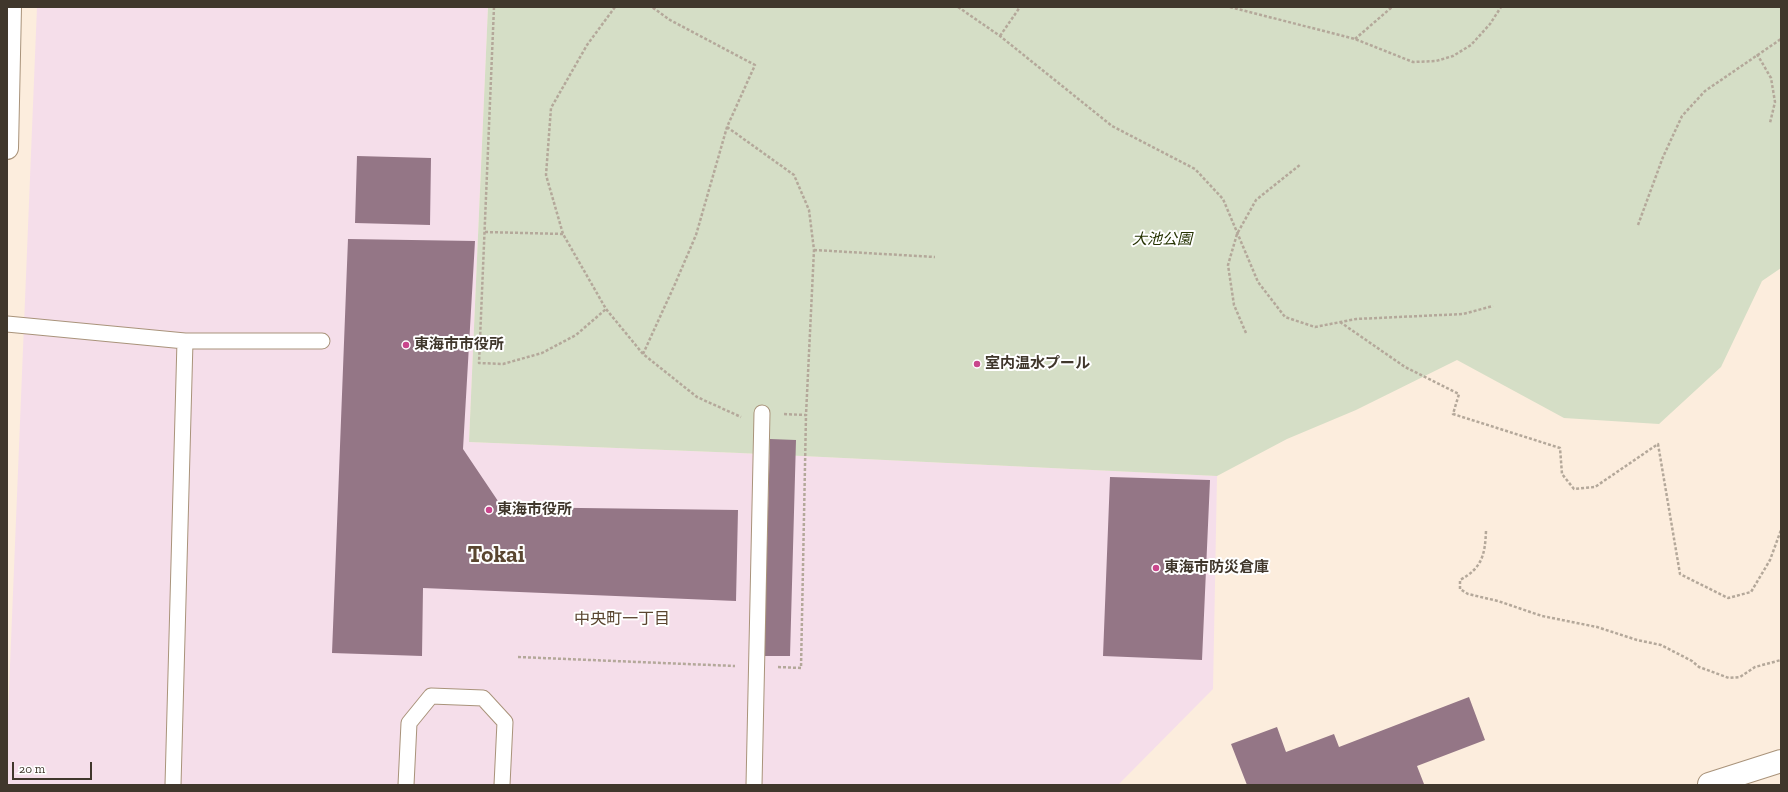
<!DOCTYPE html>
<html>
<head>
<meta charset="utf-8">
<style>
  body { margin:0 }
  #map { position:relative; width:1788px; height:792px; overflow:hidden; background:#fceddd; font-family:"Zilla Slab",serif }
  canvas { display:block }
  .frame { position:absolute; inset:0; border:8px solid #40372c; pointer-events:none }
  .scale { position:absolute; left:12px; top:762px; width:80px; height:18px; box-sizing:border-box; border:2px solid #40372c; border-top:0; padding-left:5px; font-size:12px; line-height:14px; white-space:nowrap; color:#40372c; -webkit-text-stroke:3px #fff; paint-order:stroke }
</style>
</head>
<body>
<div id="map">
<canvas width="1788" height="792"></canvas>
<div class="frame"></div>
<div class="scale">20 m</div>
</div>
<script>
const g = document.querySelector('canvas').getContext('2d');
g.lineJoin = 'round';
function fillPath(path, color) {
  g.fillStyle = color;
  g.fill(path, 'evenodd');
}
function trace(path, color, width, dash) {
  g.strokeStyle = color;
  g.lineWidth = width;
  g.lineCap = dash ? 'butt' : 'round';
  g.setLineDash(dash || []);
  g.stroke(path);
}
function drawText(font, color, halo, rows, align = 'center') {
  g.font = font + ' "Zilla Slab","Noto Sans JP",serif';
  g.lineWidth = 4;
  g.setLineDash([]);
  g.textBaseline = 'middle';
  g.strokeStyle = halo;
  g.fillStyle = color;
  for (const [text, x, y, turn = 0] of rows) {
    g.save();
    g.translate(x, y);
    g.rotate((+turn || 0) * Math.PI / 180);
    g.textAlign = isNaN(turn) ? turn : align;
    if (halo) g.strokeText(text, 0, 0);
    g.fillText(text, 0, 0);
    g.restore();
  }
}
const commercial = new Path2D(`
  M37 7H488L469 442 740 453 1217 476 1213 689 1118 785H7V739Z`);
const green = new Path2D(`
  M488 7H1781V268L1762 281 1721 367 1659 424 1564 418 1457 360 1356 410 1287 439 1217 476 740 453 469 442Z`);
const building = new Path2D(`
  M357 156 431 158 430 225 355 223Z
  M348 239 475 241 463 449 502 507 738 510 736 601 423 588 422 656 332 653Z
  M770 439 796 440 790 656H764Z
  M1110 477 1210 480 1202 660 1103 656Z
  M1469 697 1485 740 1417 766 1424 784 1421 785H1247L1231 744 1277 727 1286 752 1334 734 1339 747Z`);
const path = new Path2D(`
  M494 7 479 363 503 364 542 353 576 335 606 309
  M615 7 587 45 551 108 546 175 563 234 606 309 643 354 697 397 741 417
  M958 7 1000 36 1112 126 1195 169 1223 199 1258 282 1285 317 1315 327 1356 319 1463 314 1493 306
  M1230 7 1355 39 1413 62 1436 61 1453 56 1471 45 1490 24 1501 7
  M1000 36 1020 7
  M1355 39 1392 7
  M1757 54 1771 78 1775 102 1770 123
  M727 127 794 175 809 210 814 250 806 415 782 414
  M1638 225 1663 157 1682 116 1705 91 1781 39
  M485 232 563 234
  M814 250 935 257
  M1340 322 1405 367 1459 394 1453 414 1560 448 1562 474 1574 489 1595 487 1658 444 1680 574 1728 598 1751 592 1770 560 1781 530
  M1246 333 1234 305 1228 265 1237 234 1256 200 1301 164
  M643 354 675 284 696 235 727 127 755 65 670 20 652 7
  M1486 531C1485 555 1482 568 1460 580V589L1468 594 1498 601 1542 616 1597 627 1637 640 1661 645 1692 661 1699 667 1729 678 1740 677 1755 667 1781 660
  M518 657 735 666
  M778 667 801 668 806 415`);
const lane = new Path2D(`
  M7 324 185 341H322
  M173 785 185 341
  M406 785 409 723 431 696 483 698 505 722 502 785
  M754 785 762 413`);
const street = new Path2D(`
  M1709 784 1781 761`);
const secondary = new Path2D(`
  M7 148 10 7`);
const markers = [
  [406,345,4,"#c9468c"],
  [977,364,4,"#c9468c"],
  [489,510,4,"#c9468c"],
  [1156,568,4,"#c9468c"]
];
const parkNames = [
  ["大池公園",1162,240]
];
const poiNames = [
  ["東海市市役所",414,345],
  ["室内温水プール",985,364],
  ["東海市役所",497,510],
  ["東海市防災倉庫",1164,568]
];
const neighbourhoodNames = [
  ["中央町一丁目",622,619]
];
const townNames = [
  ["Tokai",496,555]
];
fillPath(commercial, '#f5deea');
fillPath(green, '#d5dec6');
fillPath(building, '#947686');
trace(lane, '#a9937a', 17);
trace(street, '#a9937a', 24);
trace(secondary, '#a9937a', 24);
trace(path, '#b4a89a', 2.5, [3, 2]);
trace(lane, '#fff', 15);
trace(street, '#fff', 22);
trace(secondary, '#fff', 22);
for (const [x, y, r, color] of markers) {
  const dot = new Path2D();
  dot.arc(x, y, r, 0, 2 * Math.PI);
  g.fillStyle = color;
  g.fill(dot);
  trace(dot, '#fff', 1.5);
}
drawText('italic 15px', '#253302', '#fff', parkNames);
drawText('bold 15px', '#40372c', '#fff', poiNames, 'left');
drawText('16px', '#5a4630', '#fff', neighbourhoodNames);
drawText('bold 23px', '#5a4630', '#fff', townNames);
</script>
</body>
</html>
